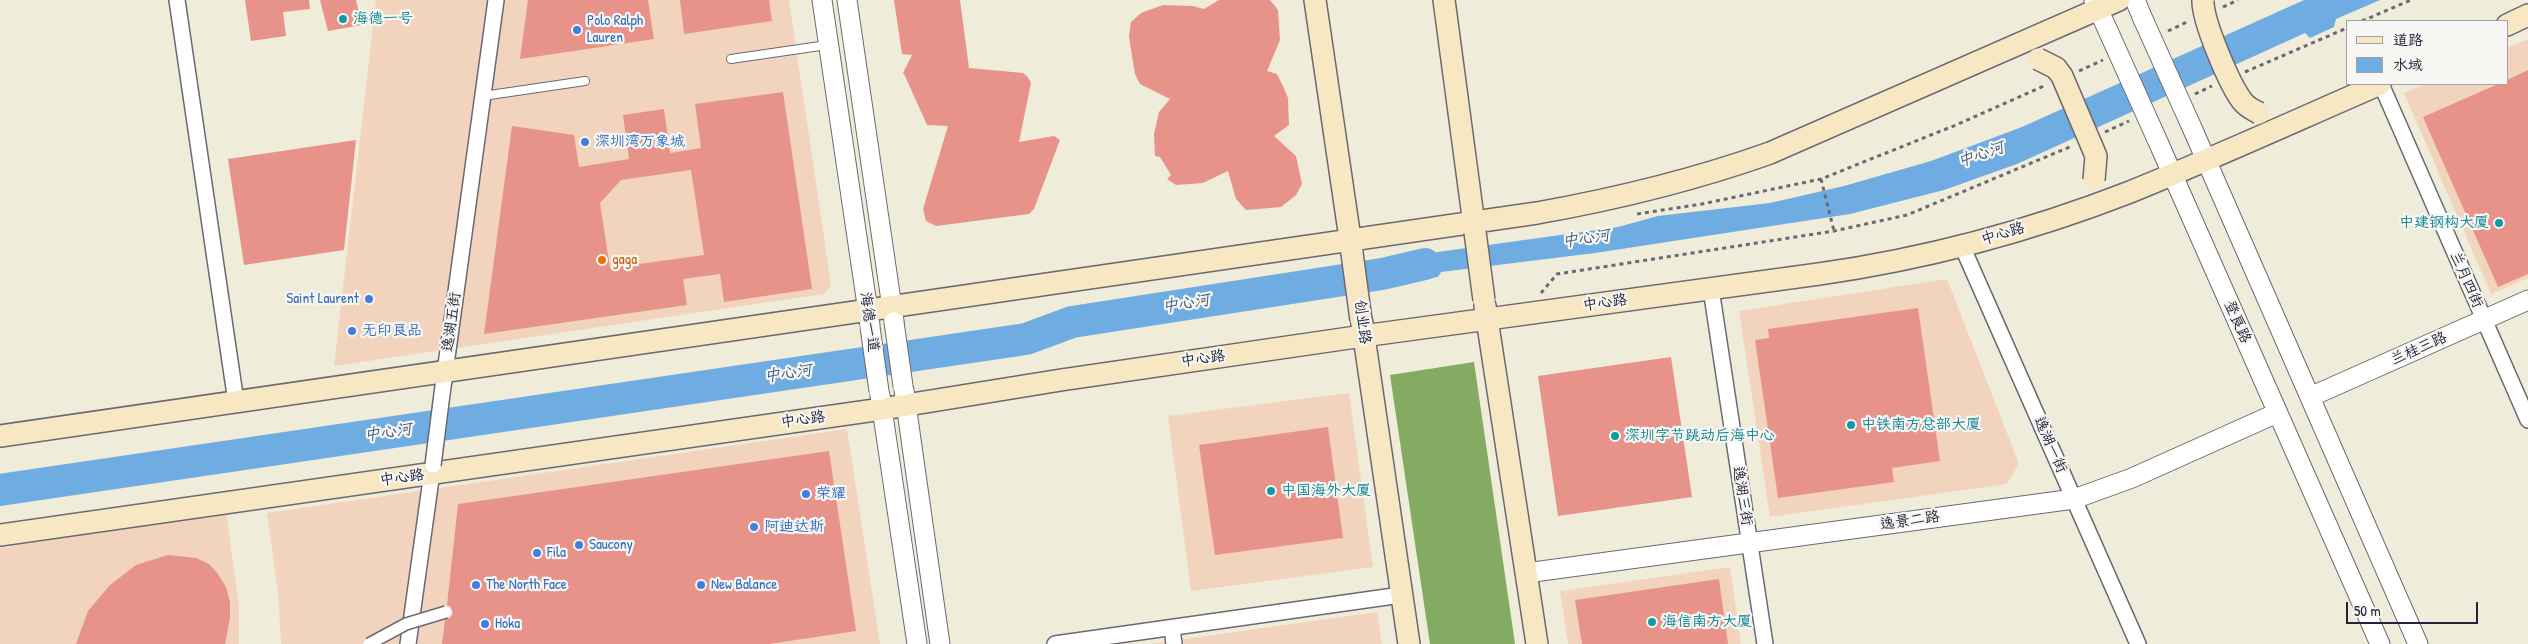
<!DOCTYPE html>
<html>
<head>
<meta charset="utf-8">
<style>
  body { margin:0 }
  #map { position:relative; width:2528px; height:644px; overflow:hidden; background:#f0ecda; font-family:"Patrick Hand","LXGW WenKai TC",sans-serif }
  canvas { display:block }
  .legend { position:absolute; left:2346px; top:20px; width:162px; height:65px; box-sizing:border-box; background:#f6f6f2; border:1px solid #a1a1a9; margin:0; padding:6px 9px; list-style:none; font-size:15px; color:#22223b }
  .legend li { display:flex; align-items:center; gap:10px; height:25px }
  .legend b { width:25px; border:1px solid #a1a1a9 }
  .scale { position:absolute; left:2346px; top:602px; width:132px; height:22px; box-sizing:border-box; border:2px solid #22223b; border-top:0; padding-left:6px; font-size:15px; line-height:18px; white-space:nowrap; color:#22223b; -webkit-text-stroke:4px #f6f6f2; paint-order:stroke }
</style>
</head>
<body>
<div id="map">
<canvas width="2528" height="644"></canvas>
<ul class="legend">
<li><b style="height:6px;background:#f7e8c3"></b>道路</li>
<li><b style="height:14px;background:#6face1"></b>水域</li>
</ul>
<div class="scale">50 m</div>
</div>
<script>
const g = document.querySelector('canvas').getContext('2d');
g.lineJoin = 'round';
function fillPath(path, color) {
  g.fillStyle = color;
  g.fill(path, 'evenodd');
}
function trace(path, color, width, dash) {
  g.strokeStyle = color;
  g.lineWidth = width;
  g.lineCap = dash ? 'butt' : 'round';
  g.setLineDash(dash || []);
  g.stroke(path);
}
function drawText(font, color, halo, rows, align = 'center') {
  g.font = font + ' "Patrick Hand","LXGW WenKai TC",sans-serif';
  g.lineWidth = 4.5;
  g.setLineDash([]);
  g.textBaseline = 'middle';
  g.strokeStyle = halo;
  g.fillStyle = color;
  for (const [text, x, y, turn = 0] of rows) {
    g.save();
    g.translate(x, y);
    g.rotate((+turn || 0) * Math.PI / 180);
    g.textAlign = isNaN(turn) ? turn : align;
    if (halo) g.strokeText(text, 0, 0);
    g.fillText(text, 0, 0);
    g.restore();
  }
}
const built = new Path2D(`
  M376 0H789L831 285 824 294 334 366Z
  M2528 39V278L2491 294 2404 93 2425 84H2507V48Z
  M1947 279 2019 464 2007 484 1770 517 1739 311Z
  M1349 393 1373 567 1191 591 1168 416Z
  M847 429 880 644H281L278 593 267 513Z
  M226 511 239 606V644H0V548Z
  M1730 567 1741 644H1568L1560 591Z
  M1377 612 1382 644H1149Z`);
const forest = new Path2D(`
  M1474 362 1515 644H1430L1390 375Z`);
const water = new Path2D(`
  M2304 0H2380L2336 19 2334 27 2310 38 2305 33 2017 164 1944 190 1850 214 1595 253 1441 272 1438 277 1383 285 1380 260 1618 227 1658 216 1770 203 1844 186 1931 161 2022 127Z`);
const river = new Path2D(`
  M0 490 1026 339 1072 322 1382 274 1425 264`);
const building = new Path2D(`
  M245 0H309L310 9 283 12 286 36 251 41Z
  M320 0H356L362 25 328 31Z
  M528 0H648L654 39 520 59Z
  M680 0H769L772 21 684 34Z
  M894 0H960L969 68 1023 73 1027 76 1031 83 1019 142 1054 136 1060 140 1034 209 1029 214 936 226 926 221 923 209 948 126 927 125 905 76 903 73 912 55 902 54Z
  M1219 0H1270L1278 10 1280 40 1267 71 1277 74 1283 86 1288 98 1289 125 1274 136 1296 156 1302 184 1296 195 1281 207 1246 210 1236 199 1228 171 1203 183 1176 185 1167 179 1171 175 1160 157 1155 156 1154 134 1159 112 1170 99 1140 84 1135 74 1132 56 1129 36 1131 22 1141 13 1163 5 1193 6 1204 9Z
  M2528 70V274L2498 287 2423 117 2498 84H2507V80Z
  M783 92 812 289 724 302 720 274 683 279 687 305 484 334 512 126 574 135 579 167 629 159 623 115 664 109 670 153 701 148 695 104ZM691 170 704 255 610 268 600 203 621 180Z
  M356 140 344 250 244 265 228 159Z
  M1918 308 1940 461 1892 468 1894 482 1778 498 1755 340 1769 338 1768 329Z
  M1671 357 1692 497 1558 516 1538 376Z
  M1328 427 1343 538 1215 555 1199 445Z
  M829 451 856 631 769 644H442L445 620 451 617 453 613 451 607 447 605 458 504Z
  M168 555 196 558 209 564 218 574 226 587 230 602V618L225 644H76L88 611 110 585 136 565Z
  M1719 579 1728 644H1582L1575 600Z`);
const path = new Path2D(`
  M2223 7 2238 0
  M2362 21 2411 0
  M2168 31 2187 22
  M2079 71 2103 60
  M2245 72 2347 28
  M2195 94 2212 86
  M2105 132 2129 121
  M1821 179 1834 231
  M1637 214 1702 204 1821 179 1956 125 2046 85
  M1541 293 1557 274 1834 231 1907 215 2072 146`);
const service = new Path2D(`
  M731 59 827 45
  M483 96 585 81`);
const minor = new Path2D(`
  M177 0 236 402
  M2381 84 2528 420
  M1962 246 2138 644
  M1711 289 1765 644
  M442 394 496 0
  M1172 628 1174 644
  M408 644 433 465
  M1055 644 1401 595`);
const tertiary = new Path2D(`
  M822 0 870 325
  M847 0 894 321
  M2094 0 2110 35
  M2135 0 2143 19
  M2193 130 2418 644
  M2159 144 2380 644
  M904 390 940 644
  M880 395 917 644
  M2310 397 2528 300
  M1526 573 2074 499 2132 478 2277 413`);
const secondary = new Path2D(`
  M1315 0 1352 252
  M1444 0 1475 232
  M2507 25 2528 15
  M1485 306 1537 644
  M1362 323 1409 644
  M0 436 1537 213C1616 199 1694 180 1770 153L2119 0
  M0 535 882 409 1061 380 1363 336 1819 274C1925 259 2030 231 2130 192 2214 158 2297 120 2380 84`);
const pedestrianBridge = new Path2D(`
  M369 644 406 624 446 612`);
const minorBridge = new Path2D(`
  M433 465 442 394`);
const tertiaryBridge = new Path2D(`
  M2143 19 2193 130
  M2110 35 2159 144
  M894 322 903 386
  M870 327 879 391`);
const secondaryBridge = new Path2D(`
  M2203 0C2202 20 2230 86 2243 102 2247 107 2253 110 2259 113
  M2038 59 2056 68 2062 76 2096 156 2094 180
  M1475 232 1484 300
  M1352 253 1361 320`);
const markers = [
  [343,19,5,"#0f9aa8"],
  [577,30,5,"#3f7fe0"],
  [585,142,5,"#3f7fe0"],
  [2499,223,5,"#0f9aa8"],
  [602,260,5,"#e8710a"],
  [369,299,5,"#3f7fe0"],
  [352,331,5,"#3f7fe0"],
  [1851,425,5,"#0f9aa8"],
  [1615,436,5,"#0f9aa8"],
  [1271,491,5,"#0f9aa8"],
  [806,494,5,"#3f7fe0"],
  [754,527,5,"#3f7fe0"],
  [579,545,5,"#3f7fe0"],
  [537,553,5,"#3f7fe0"],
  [476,585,5,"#3f7fe0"],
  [701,585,5,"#3f7fe0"],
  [1652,622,5,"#0f9aa8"],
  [485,624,5,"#3f7fe0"]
];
const cultureNames = [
  ["海德一号",353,19],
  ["中建钢构大厦",2489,223,"right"],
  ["中铁南方总部大厦",1861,425],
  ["深圳字节跳动后海中心",1625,436],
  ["中国海外大厦",1281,491],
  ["海信南方大厦",1662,622]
];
const shopNames = [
  ["Polo Ralph",587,21],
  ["Lauren",587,38],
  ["深圳湾万象城",595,142],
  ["Saint Laurent",359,299,"right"],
  ["无印良品",362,331],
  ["荣耀",816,494],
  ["阿迪达斯",764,527],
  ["Saucony",589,545],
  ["Fila",547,553],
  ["The North Face",486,585],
  ["New Balance",711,585],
  ["Hoka",495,624]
];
const streetNames = [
  ["中心路",2003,234,-17],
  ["兰月四街",2466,280,66],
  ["中心路",1605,303,-8],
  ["逸湖五街",452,322,-82],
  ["海德一道",869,322,82],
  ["创业路",1362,322,82],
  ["登良路",2237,322,66],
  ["兰桂三路",2419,349,-24],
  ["中心路",1203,359,-8],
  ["中心路",803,420,-8],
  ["逸湖一街",2050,445,66],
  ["中心路",402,478,-8],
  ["逸湖三街",1742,496,81],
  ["逸景二路",1910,521,-8]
];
const foodNames = [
  ["gaga",612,260]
];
const waterNames = [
  ["中心河",1981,155,-19],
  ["中心河",1586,239,-8],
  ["中心河",1186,304,-9],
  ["中心河",788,374,-8],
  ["中心河",388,433,-8]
];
fillPath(built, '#f2d4be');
fillPath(forest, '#83ab62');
fillPath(water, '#6face1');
trace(river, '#6face1', 32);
fillPath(building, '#e7938a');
trace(service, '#6a6973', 10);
trace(minor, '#6a6973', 18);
trace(tertiary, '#6a6973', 21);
trace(secondary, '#6a6973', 24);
trace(path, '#6a6973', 3, [4, 4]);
trace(service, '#fff', 8);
trace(minor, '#fff', 15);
trace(tertiary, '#fff', 19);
trace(secondary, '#f7e8c3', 21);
trace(pedestrianBridge, '#6a6973', 14, []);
trace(minorBridge, '#6a6973', 18, []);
trace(tertiaryBridge, '#6a6973', 21, []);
trace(secondaryBridge, '#6a6973', 24, []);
trace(pedestrianBridge, '#fff', 11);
trace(minorBridge, '#fff', 15);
trace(tertiaryBridge, '#fff', 19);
trace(secondaryBridge, '#f7e8c3', 21);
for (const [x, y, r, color] of markers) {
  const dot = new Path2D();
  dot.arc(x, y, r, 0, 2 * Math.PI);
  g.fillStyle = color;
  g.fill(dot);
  trace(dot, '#f6f6f2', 2);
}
drawText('15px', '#0d838f', '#f6f6f2', cultureNames, 'left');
drawText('15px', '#366cbe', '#f6f6f2', shopNames, 'left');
drawText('15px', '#22223b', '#f6f6f2', streetNames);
drawText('15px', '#c56008', '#f6f6f2', foodNames, 'left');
drawText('italic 16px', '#41597d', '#f6f6f2', waterNames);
</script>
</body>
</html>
